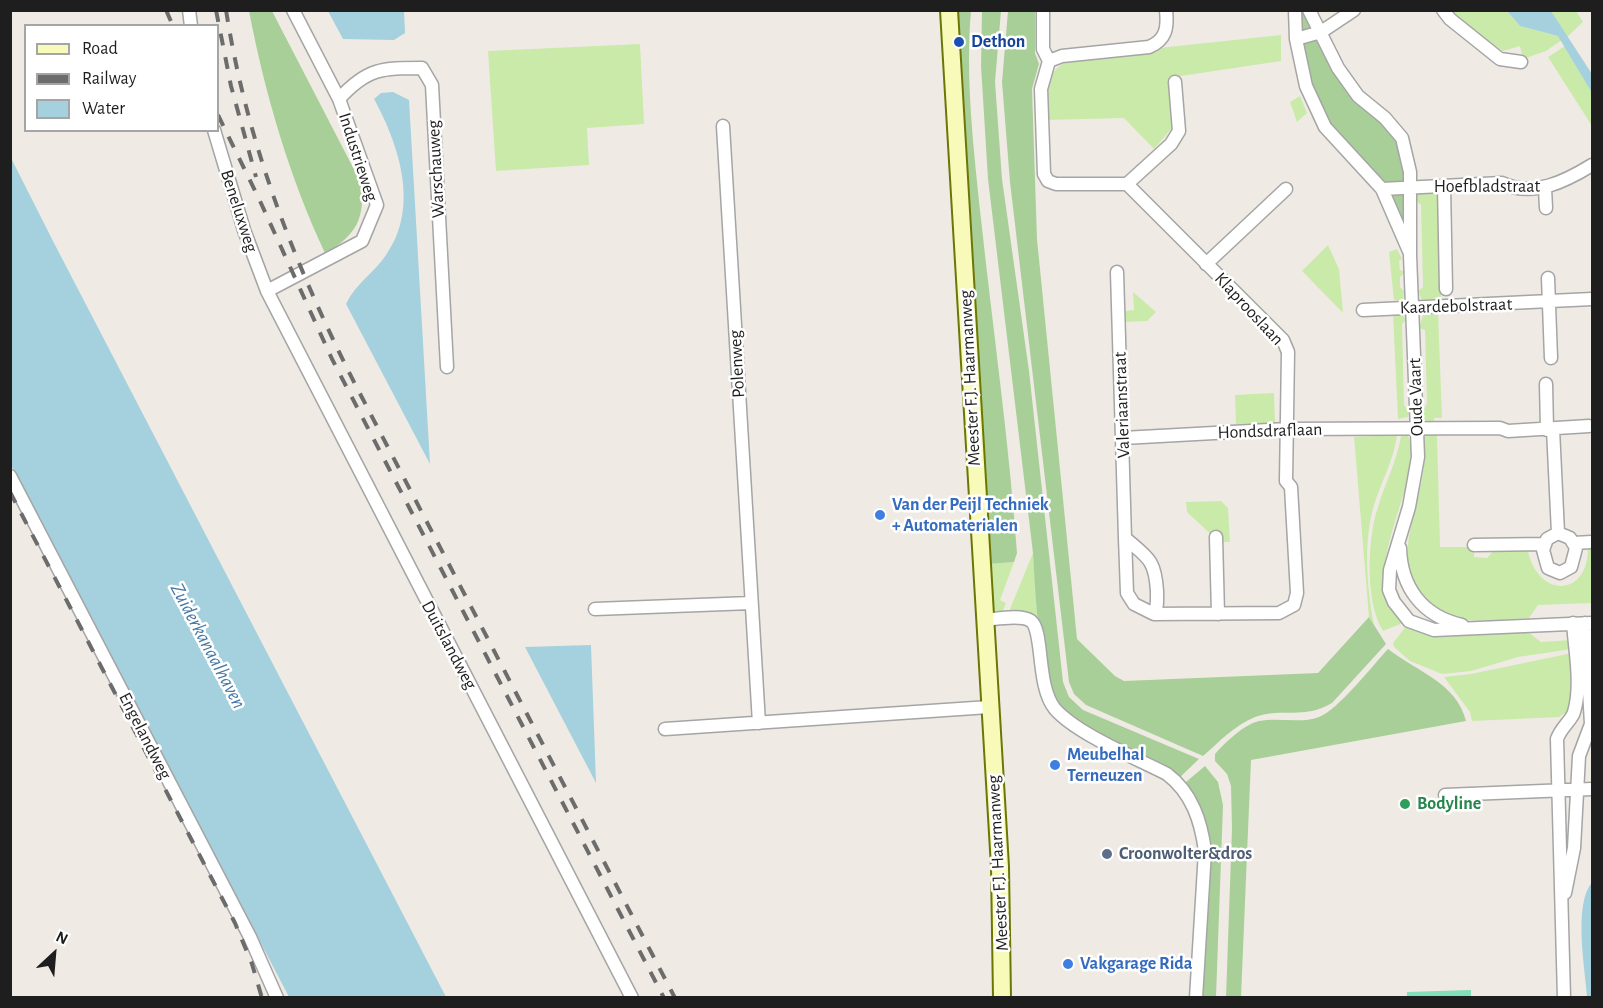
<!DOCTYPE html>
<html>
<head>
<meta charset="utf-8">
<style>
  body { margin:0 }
  #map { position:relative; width:1603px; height:1008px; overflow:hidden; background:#efebe4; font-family:"Alegreya Sans",sans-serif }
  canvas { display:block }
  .frame { position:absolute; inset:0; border:12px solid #1e1e1e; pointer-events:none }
  .legend { position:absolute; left:24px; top:24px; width:195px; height:108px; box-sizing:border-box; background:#fff; border:2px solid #a5a5a5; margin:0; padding:8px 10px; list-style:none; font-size:18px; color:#1e1e1e }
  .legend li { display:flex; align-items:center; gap:12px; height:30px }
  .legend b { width:30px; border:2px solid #a5a5a5 }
  .north { position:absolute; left:24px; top:924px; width:60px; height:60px; -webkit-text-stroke:4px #fff; paint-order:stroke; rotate:26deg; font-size:16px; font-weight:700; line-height:24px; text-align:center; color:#1e1e1e }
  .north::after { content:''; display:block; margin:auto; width:21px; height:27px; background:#1e1e1e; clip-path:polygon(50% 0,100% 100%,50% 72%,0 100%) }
</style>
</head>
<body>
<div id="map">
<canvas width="1603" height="1008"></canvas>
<div class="frame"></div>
<ul class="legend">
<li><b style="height:8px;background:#f7fab8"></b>Road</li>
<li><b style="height:8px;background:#6c6c6c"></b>Railway</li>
<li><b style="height:16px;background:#a4d1dd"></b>Water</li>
</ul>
<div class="north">N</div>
</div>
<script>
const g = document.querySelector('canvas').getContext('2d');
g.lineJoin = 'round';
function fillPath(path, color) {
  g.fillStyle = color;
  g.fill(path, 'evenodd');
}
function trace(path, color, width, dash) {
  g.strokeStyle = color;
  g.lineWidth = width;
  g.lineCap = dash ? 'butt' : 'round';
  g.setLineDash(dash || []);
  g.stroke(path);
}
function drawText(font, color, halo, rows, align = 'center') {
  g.font = font + ' "Alegreya Sans",sans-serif';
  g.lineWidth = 5;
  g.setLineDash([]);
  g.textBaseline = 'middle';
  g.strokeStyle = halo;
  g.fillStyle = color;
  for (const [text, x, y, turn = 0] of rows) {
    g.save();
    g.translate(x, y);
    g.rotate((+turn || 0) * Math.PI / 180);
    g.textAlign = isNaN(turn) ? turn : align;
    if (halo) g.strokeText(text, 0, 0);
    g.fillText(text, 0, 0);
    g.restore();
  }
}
const grass = new Path2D(`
  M1449 11H1507L1520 26 1558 36 1562 40 1546 51 1523 59 1520 46 1503 51 1453 17Z
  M1551 11H1576L1583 22 1567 37Z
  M1281 35V61L1181 76 1169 81 1172 128 1154 149 1124 118 1046 120C1045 95 1042 75 1066 62L1159 48Z
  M640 44 644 124 587 128 589 165 496 171 488 51Z
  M1565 46 1592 93V126L1548 57Z
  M1300 96 1307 113 1297 122 1290 102Z
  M1439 191 1441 298 1422 300 1418 291 1423 287 1421 205 1414 199 1419 192Z
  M1328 245 1339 269 1343 313 1302 271Z
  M1397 249 1402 259 1399 261 1400 270 1405 272 1400 277V287L1404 291 1403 301 1394 300 1389 252Z
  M1133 292 1156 312 1147 321 1125 322V311L1134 310Z
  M1438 312 1442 418H1434L1435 425 1423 421 1422 410 1427 404 1425 330 1419 328 1423 315Z
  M1393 314H1402L1406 320 1402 324 1404 405 1409 410 1408 417 1398 419Z
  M1274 393 1275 423 1236 424 1235 395Z
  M1397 435C1394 460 1381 482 1374 505 1363 542 1367 587 1374 625L1369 617 1354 437Z
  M1424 435H1437L1440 547H1474V557L1487 558 1496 548 1539 550 1528 551C1538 598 1588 598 1588 548H1576L1592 545V603L1538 605 1529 618C1507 619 1481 623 1460 619 1446 617 1434 609 1425 599 1390 562 1418 514 1423 472 1425 460 1425 447 1424 435Z
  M1401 436H1408L1409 439C1413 449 1410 461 1409 471 1401 518 1362 583 1403 623L1383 631C1365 603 1367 539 1378 507 1385 483 1397 461 1401 436Z
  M1221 501 1228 508 1230 542H1219L1187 512 1186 502Z
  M1033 553 1038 623 1008 614Z
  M1014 562 1000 600 1006 603 1002 613 995 614 992 610 989 564Z
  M1407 625 1434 635 1528 632 1541 642 1571 640 1572 649 1518 657 1471 671 1442 674 1410 661 1394 647 1393 643Z
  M1572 653 1574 692 1569 710 1559 717 1472 721 1470 712 1444 677 1471 674Z`);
const forest = new Path2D(`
  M249 11H272L360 181C367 217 356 236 325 253 289 176 265 94 249 11Z
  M955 11H971C965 79 974 151 981 219 993 330 1009 441 1017 553L1014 562 989 564 957 61H961L960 40 956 39Z
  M982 11H1001L995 82 1002 179 1029 371 1063 682 1069 697 1083 710 1199 759 1178 779C1139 759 1093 740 1061 708 1039 687 1035 585 1033 553L988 179 981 66Z
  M1008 11H1035V53L1039 64 1032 89 1037 239 1077 639 1115 676 1124 681 1318 673 1369 617 1386 644 1332 703C1304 720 1282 707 1255 717 1235 725 1219 742 1203 756L1086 705 1074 694 1069 682 1010 182 1002 82Z
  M1295 11H1309L1338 68 1402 138 1410 255 1382 189 1325 127 1306 86Z
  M1388 649C1416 671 1457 683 1466 721L1251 760 1241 997H1226L1232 828 1231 786 1227 774 1215 761V754C1226 742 1243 725 1259 721 1279 717 1300 724 1319 717 1338 710 1373 665 1388 649Z
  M1205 766 1218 782 1223 805 1216 997H1200L1207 836 1186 787V782Z`);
const pitch = new Path2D(`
  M1471 990V997H1407V992Z`);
const water = new Path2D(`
  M328 11H404L405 33 394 40 343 39Z
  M1507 11H1551L1592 74V93L1558 36 1520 26Z
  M393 92 409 100 430 464 346 304C355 284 374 273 386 255 420 207 399 145 374 99L381 93Z
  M10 156 54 243 446 997H289L11 465Z
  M591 645 596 783 525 647Z
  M1592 882V997H1587C1585 967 1573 906 1592 882Z`);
const street = new Path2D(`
  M189 10 191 26
  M1043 10V49L1049 61
  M1295 10 1296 39 1306 86 1325 127 1382 189 1409 251
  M1309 10 1338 68 1358 96 1385 118 1402 138 1410 172V255L1418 457 1409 507 1390 570 1389 590 1394 602 1409 621 1434 630 1592 623
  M1443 10 1450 19 1500 59 1521 62
  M1296 39 1321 32 1354 10
  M339 99C367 68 382 68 422 68L432 85 447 367
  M723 126 759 723
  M214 130 244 230 267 291 632 998
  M1127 184 1171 144 1179 131 1175 82
  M1444 186 1446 289
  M1545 188 1546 208
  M1382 189 1502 183C1533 198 1566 181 1592 165
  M1206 264 1286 189
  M1117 272 1125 538C1148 558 1155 559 1157 591 1157 600 1158 606 1154 614L1134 604 1127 593 1125 538
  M1548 278 1551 358
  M267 291 362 241 377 205 339 99 293 10
  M1363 310 1592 299
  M1546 384 1547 430
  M1553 429 1558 533
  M1123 438 1287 429 1500 428 1508 431 1589 426
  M10 476 250 937 277 998
  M1558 533 1570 538 1576 548 1571 567 1560 573 1548 568 1543 550 1547 539Z
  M1216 537 1218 614
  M1573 543 1592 542
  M1474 545 1545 544
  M1400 548C1401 587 1422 616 1462 625
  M595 609 751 603
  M1154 614 1279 613 1294 605 1297 593 1291 487 1286 481 1288 352 1283 340 1127 184H1056L1048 181 1044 174 1041 89 1049 61 1062 56 1149 47C1166 40 1168 28 1166 10
  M985 620C997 619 1021 614 1031 621 1044 631 1036 686 1055 709 1077 734 1136 758 1167 774 1192 793 1201 821 1205 851L1196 998
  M665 729 989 707
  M1445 795 1592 789
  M1565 893 1574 848 1579 756 1591 724 1585 623
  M1564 998 1557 739C1561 727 1572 720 1574 712 1582 686 1575 651 1573 623`);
const secondary = new Path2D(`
  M949 10 1000 867 1002 998`);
const rail = new Path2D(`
  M166 10 173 26
  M216 10 231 86 256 177
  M226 10C247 144 295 266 356 386L675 998
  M218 115 260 201 332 359 664 998
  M10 492 235 923 252 964 262 998`);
const markers = [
  [959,42,6,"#1a4fb4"],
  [880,515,6,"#3f7fe0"],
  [1055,765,6,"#3f7fe0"],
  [1405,804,6,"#2e9e5b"],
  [1107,854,6,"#5c6f8a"],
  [1068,964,6,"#3f7fe0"]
];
const transitNames = [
  ["Dethon",971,42]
];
const streetNames = [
  ["Industrieweg",358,157,72],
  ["Warschauweg",436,169,-93],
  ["Hoefbladstraat",1487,187],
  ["Beneluxweg",239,211,72],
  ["Kaardebolstraat",1456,306,-2],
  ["Klaprooslaan",1249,309,47],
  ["Polenweg",737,364,-93],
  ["Meester F.J. Haarmanweg",970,378,-93],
  ["Oude Vaart",1416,397,-92],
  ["Valeriaanstraat",1122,405,-92],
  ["Hondsdraflaan",1270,431,-2],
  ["Duitslandweg",449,645,62],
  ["Engelandweg",145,736,63],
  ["Meester F.J. Haarmanweg",998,863,-93]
];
const shopNames = [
  ["Van der Peijl Techniek",892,505],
  ["+ Automaterialen",892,526],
  ["Meubelhal",1067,755],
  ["Terneuzen",1067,776],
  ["Vakgarage Rida",1080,964]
];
const leisureNames = [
  ["Bodyline",1417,804]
];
const serviceNames = [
  ["Croonwolter&dros",1119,854]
];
const waterNames = [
  ["Zuiderkanaalhaven",208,646,62]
];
fillPath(grass, '#caeaaa');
fillPath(forest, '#a9cf98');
fillPath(pitch, '#81dfba');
fillPath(water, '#a4d1dd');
trace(street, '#a5a5a5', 15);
trace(secondary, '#6b7604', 20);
trace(street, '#fff', 12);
trace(secondary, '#f7fab8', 16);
trace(rail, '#6c6c6c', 4, [12, 12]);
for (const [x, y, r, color] of markers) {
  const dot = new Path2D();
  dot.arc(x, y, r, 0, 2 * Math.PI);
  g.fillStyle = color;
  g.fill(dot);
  trace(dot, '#fff', 2);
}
drawText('bold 18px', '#164399', '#fff', transitNames, 'left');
drawText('18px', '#1e1e1e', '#fff', streetNames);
drawText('bold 18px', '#366cbe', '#fff', shopNames, 'left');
drawText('bold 18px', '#27864d', '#fff', leisureNames, 'left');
drawText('bold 18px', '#4e5e75', '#fff', serviceNames, 'left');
drawText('italic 20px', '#4778a6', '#fff', waterNames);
</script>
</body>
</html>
